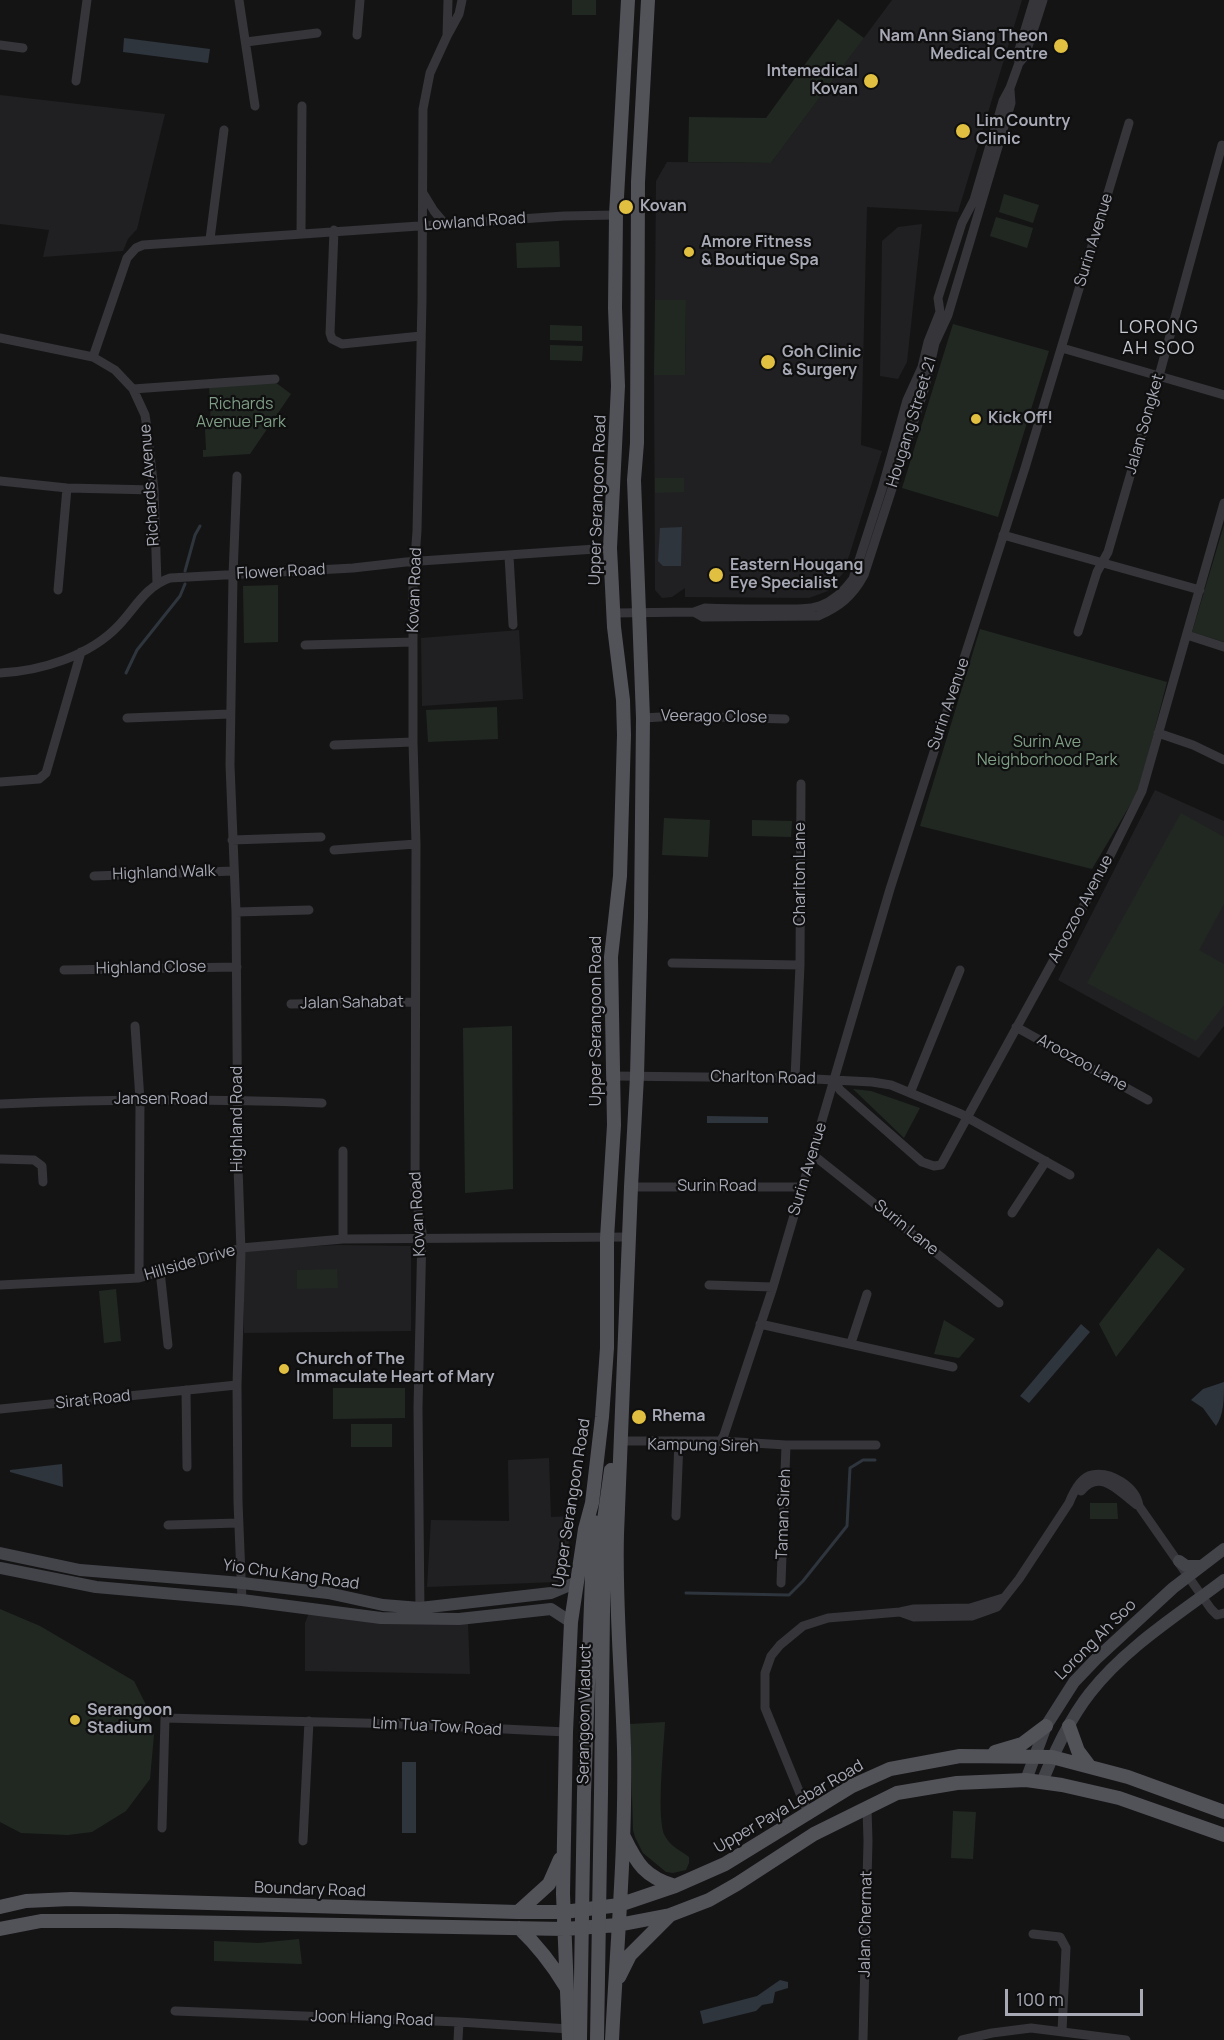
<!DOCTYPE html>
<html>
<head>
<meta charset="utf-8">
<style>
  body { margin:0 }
  #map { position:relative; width:1224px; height:2040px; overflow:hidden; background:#141415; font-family:Manrope,sans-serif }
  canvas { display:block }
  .scale { position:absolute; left:1005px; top:1989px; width:138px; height:27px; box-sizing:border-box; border:3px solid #a7a9b5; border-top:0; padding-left:8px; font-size:18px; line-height:21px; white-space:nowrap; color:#a7a9b5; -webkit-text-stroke:4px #0f0f10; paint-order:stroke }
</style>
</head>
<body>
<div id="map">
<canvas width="1224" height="2040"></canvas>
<div class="scale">100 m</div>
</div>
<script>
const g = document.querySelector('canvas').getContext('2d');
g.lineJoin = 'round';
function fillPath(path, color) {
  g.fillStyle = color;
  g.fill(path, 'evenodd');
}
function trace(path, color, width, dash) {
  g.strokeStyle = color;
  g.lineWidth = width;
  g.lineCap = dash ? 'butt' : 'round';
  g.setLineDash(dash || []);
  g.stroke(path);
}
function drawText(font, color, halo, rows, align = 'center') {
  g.font = font + ' Manrope,sans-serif';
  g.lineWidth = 4.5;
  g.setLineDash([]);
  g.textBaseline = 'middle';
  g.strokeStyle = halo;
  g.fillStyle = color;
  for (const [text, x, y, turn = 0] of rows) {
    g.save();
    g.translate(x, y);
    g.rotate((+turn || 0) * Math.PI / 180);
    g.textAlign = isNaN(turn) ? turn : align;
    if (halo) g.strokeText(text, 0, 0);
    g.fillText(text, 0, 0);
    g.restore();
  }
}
const built = new Path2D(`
  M892 0H1022L958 212 867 207 861 445 882 451 844 572 828 591 809 598 685 597V588L672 597 662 598 655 590 654 375H685L686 300H655L656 181 667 162 771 163Z
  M0 95 165 114 137 229 128 239 123 251 43 257 49 230 0 224Z
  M922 224 907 362 898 379 880 376 882 241 898 227Z
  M519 630 523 699 422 706 421 638Z
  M1155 790 1224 821V1026L1199 1058 1058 980Z
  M337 1245 411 1246V1331L244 1333 243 1250Z
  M549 1458 551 1517 576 1516 558 1582 427 1587 431 1520 509 1521 508 1460Z
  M309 1613 468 1623 470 1674 305 1671V1623Z`);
const green = new Path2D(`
  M572 0H596V15H572Z
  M838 19 864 38 771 163 688 162 689 117 766 118Z
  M1004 194 1039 205 1033 223 999 212Z
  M996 217 1033 228 1027 248 990 236Z
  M559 241 560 267 517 268 516 243Z
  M655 300H686L685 375H654Z
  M953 324 1049 351 998 517 902 488Z
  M550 325 582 326V341L550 340Z
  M550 345 583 346 582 361 550 360Z
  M275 382 291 394 250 454 203 457V450H206L205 429 211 428 209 385Z
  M655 478H684V492L655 493Z
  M1224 525V642L1192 632Z
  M278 585V642L244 643 243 586Z
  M980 629 1167 682 1139 790 1092 869 920 826Z
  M497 707 498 739 428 742 426 710Z
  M1181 813 1224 837V904L1199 950 1224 964V1005L1196 1041 1087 983Z
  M664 818 710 820 708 857 662 855Z
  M752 820 792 821 791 837 752 836Z
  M512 1026 513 1189 465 1193 463 1028Z
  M853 1089 871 1091 920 1108 904 1138Z
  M1158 1248 1185 1269 1116 1357 1099 1324Z
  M337 1269 338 1288 297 1289V1270Z
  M116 1289 121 1341 104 1343 99 1291Z
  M944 1320 975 1339 959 1358 934 1354Z
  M333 1388H405V1418L333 1419Z
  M351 1424H392V1447H351Z
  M1090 1503H1117L1118 1519H1090Z
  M0 1609 40 1626 134 1681 146 1705 154 1735 150 1779 126 1811 92 1832 68 1835 21 1833 0 1822Z
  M665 1722C664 1744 656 1819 665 1836 671 1847 680 1850 689 1857V1863L686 1870 673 1873 666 1872 643 1853 635 1837 633 1830 630 1724Z
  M953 1811 976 1812 973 1859 951 1858Z
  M299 1939 302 1964 214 1961V1941L259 1943Z`);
const water = new Path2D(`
  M124 38 210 49 208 63 123 52Z
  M682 527 681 566H663L658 561 660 528Z
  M707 1116 768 1117V1123H707Z
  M1081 1324 1090 1332 1029 1403 1020 1396Z
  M1224 1382C1224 1398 1224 1415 1216 1426L1203 1408 1191 1400 1203 1389Z
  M62 1464 63 1487 10 1472V1470Z
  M402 1762H416V1833H402Z
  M780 1980 788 1982V1988L775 1992 773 2003 762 2005 756 2011 703 2024 700 2011 757 1996Z`);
const stream = new Path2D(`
  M185 571 195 535 200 526
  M126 673 137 650 180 596 185 584
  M686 1593 789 1595 803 1581 847 1526 850 1468 863 1460H875`);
const street = new Path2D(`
  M239 0 255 106
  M357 35 360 0
  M447 36 448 0
  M246 42 317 33
  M0 45 23 48
  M1019 63 1025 56 1043 0
  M76 81 87 0
  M423 193 434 211 445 224
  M334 230 330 333 332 339 342 344 421 336
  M301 233 302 106
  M210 239 224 130
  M0 338 93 357 115 370 133 389 145 415 147 428 154 490 157 584
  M1062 348 1224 395
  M93 357 127 258 136 248 143 245 564 216 616 215
  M133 389 275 379
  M237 476 233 575 230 765 236 912 238 1167 241 1251 237 1385 238 1502 242 1600
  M0 481 67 488 154 490
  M1003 535 1200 590
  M509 556 513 625
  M58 590 67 488
  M694 612 703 617 818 616C839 607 853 596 864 575L925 387 935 343 948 315 971 238 1011 103 1010 90
  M614 613 694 612 705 608C727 609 748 609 770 609 808 609 828 613 853 579L882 489 907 400 922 367 928 342 940 312 938 298 962 223 974 200 1003 101 1010 88 1019 63 1018 53 1034 0
  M1078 632 1097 572 1108 552 1159 376 1222 145
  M1187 635 1224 647
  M305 645 413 642
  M0 673C41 671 90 656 119 625 135 608 146 586 170 578L353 568 406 562 610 548
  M127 718 230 714
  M643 718 678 716 785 719
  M1158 733 1193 745 1224 760
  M334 745 413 742
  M0 782 39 779 46 773 81 652
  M232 840 321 837
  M334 850 416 844
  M94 876 234 871
  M236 912 309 910
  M672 963 800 965
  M64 970 237 967
  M291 1004 414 1002
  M135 1026 140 1100 139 1278
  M1016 1027 1148 1100
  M613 1076 795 1078 872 1082 891 1085 961 1114 1070 1175
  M795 1078 800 965 801 784
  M834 1080 840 1090 922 1162 934 1166 941 1165 1101 874 1142 791 1224 503
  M910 1093 960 970
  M0 1104C107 1099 215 1099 322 1103
  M343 1151V1239
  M812 1154 999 1303
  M0 1159 34 1160 42 1166 43 1182
  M631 1187H803
  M1012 1213 1046 1161
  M160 1271 168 1345
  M0 1285 139 1278 241 1248 343 1239 629 1237
  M709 1285 773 1287
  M760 1324 953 1367
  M851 1343 867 1294
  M186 1390 187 1467
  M0 1409 237 1385
  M620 1441H721L786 1445H876
  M718 1445 724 1435 773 1287 890 889 1025 468 1129 123
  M1081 1491C1101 1467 1120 1493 1137 1505
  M676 1516 679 1441
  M168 1525 238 1523
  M781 1583 786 1445
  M900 1612 914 1617 972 1616 997 1607 1019 1579 1069 1503C1073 1493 1081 1477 1092 1475 1111 1471 1136 1487 1139 1506L1211 1609 1217 1615 1224 1613
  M420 1614 418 1408 422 1232 415 1194 416 844 413 742V585L417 531 422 301 423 109 430 73 447 36 459 14 462 0
  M808 1813 765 1708V1673L771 1656 780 1645 803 1626 828 1618 900 1612 914 1609 970 1608 1003 1598
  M162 1828 165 1718 401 1724 566 1732
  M303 1841 309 1721
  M1033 1934 1060 1937 1066 1948 1062 2031
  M175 2011 459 2022 569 2029
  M458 2040 459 2022
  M863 2040 868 1841 867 1808
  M962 2040 992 2033 1031 2028 1126 2040`);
const secondary = new Path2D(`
  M0 1553 80 1570 242 1583 328 1593 383 1605 420 1608 551 1593 577 1582
  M1179 1561 1186 1566H1202
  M0 1568 96 1587 242 1600 381 1618 459 1619 551 1609 571 1622
  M1026 1780 1046 1726 1074 1682 1096 1659 1173 1588 1224 1549
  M1042 1782C1053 1754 1071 1717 1090 1693 1126 1647 1178 1615 1224 1580`);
const primary = new Path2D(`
  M1069 1726 1078 1751 1090 1767
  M995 1752 1022 1744 1046 1726
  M584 1793 594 1522
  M601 1793 604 1520 611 1470
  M624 1837C637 1864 645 1877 675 1886
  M0 1907 26 1901 71 1899 518 1912H564L619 1905 675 1886 725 1864 852 1786 890 1769 960 1756 1052 1757 1128 1777 1224 1812
  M518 1912 549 1884 560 1859
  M519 1928C538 1946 552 1964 566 1987
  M0 1929 41 1921H117L565 1929 618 1925 670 1915 709 1900 737 1884 814 1834 897 1793 957 1783 1026 1780 1062 1785 1119 1798 1224 1835
  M619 1977 630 1955 670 1915
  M569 2040 563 1894 566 1732 571 1622 585 1529 592 1503 602 1417 607 1348V1238L614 1125 611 957 620 876 624 735 623 700 614 627 610 548 618 386 615 308 616 215 628 0
  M612 2040C617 1943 626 1846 624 1748 622 1677 615 1606 617 1534L631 1187 637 1076 641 917 643 718 634 480 637 443 638 182 648 0`);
const primaryBridge = new Path2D(`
  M580 2040 584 1793
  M597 2040 601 1793`);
const markers = [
  [1061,46,8,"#e1bf40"],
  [871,81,8,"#e1bf40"],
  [963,131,8,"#e1bf40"],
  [626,207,8,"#e1bf40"],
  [689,252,6,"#e1bf40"],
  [768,362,8,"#e1bf40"],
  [976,419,6,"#e1bf40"],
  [716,575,8,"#e1bf40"],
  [284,1369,6,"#e1bf40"],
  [639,1417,8,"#e1bf40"],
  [75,1720,6,"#e1bf40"]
];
const poiNames = [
  ["Nam Ann Siang Theon",1048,37,"right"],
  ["Medical Centre",1048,55,"right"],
  ["Intemedical",858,72,"right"],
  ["Kovan",858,90,"right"],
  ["Lim Country",976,122],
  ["Clinic",976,140],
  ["Kovan",640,207],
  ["Amore Fitness",701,243],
  ["& Boutique Spa",701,261],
  ["Goh Clinic",782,353],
  ["& Surgery",782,371],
  ["Kick Off!",988,419],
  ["Eastern Hougang",730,566],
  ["Eye Specialist",730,584],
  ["Church of The",296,1360],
  ["Immaculate Heart of Mary",296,1378],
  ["Rhema",652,1417],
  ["Serangoon",87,1711],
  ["Stadium",87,1729]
];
const streetNames = [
  ["Lowland Road",475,222,-4],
  ["Surin Avenue",1094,240,-73],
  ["Hougang Street 21",912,422,-73],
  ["Jalan Songket",1145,424,-74],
  ["Richards Avenue",150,485,-94],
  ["Upper Serangoon Road",598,500,-88],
  ["Flower Road",281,572,-3],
  ["Kovan Road",415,590,-88],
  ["Surin Avenue",949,704,-71],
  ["Veerago Close",714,717,1],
  ["Highland Walk",164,873,-2],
  ["Charlton Lane",801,874,-90],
  ["Aroozoo Avenue",1081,909,-62],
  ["Highland Close",151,968,-1],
  ["Jalan Sahabat",352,1003,-1],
  ["Upper Serangoon Road",597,1021,-90],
  ["Aroozoo Lane",1082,1063,29],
  ["Charlton Road",763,1078,1],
  ["Jansen Road",161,1100],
  ["Highland Road",238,1119,-90],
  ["Surin Avenue",808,1169,-73],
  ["Surin Road",717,1187],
  ["Kovan Road",418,1214,-93],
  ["Surin Lane",906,1228,39],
  ["Hillside Drive",190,1263,-16],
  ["Sirat Road",93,1400,-6],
  ["Kampung Sireh",703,1446,1],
  ["Upper Serangoon Road",572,1503,-81],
  ["Taman Sireh",784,1514,-88],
  ["Yio Chu Kang Road",291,1575,8],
  ["Lorong Ah Soo",1096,1640,-45],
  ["Serangoon Viaduct",585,1714,-89],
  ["Lim Tua Tow Road",437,1727,3],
  ["Upper Paya Lebar Road",789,1807,-30],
  ["Boundary Road",310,1890,2],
  ["Jalan Chermat",866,1924,-89],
  ["Joon Hiang Road",372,2019,2]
];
const parkNames = [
  ["Richards",241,405],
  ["Avenue Park",241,423],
  ["Surin Ave",1047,743],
  ["Neighborhood Park",1047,761]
];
const neighbourhoodNames = [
  ["LORONG",1159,328],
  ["AH SOO",1159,349]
];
fillPath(built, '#202022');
fillPath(green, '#212822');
fillPath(water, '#2e353d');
trace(stream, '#2e353d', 3);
trace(street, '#35353a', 9);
trace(secondary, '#43444a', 12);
trace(primary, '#525259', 14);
trace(primaryBridge, '#525259', 14);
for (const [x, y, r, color] of markers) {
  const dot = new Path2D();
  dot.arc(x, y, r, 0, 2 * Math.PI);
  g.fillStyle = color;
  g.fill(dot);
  trace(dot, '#0f0f10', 2);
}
drawText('bold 16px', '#a7a9b5', '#0f0f10', poiNames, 'left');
drawText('16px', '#a7a9b5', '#0f0f10', streetNames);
drawText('16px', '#7f9e85', '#0f0f10', parkNames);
g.letterSpacing = '1.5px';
drawText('18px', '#c7c9d1', '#0f0f10', neighbourhoodNames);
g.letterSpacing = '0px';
</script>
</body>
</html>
